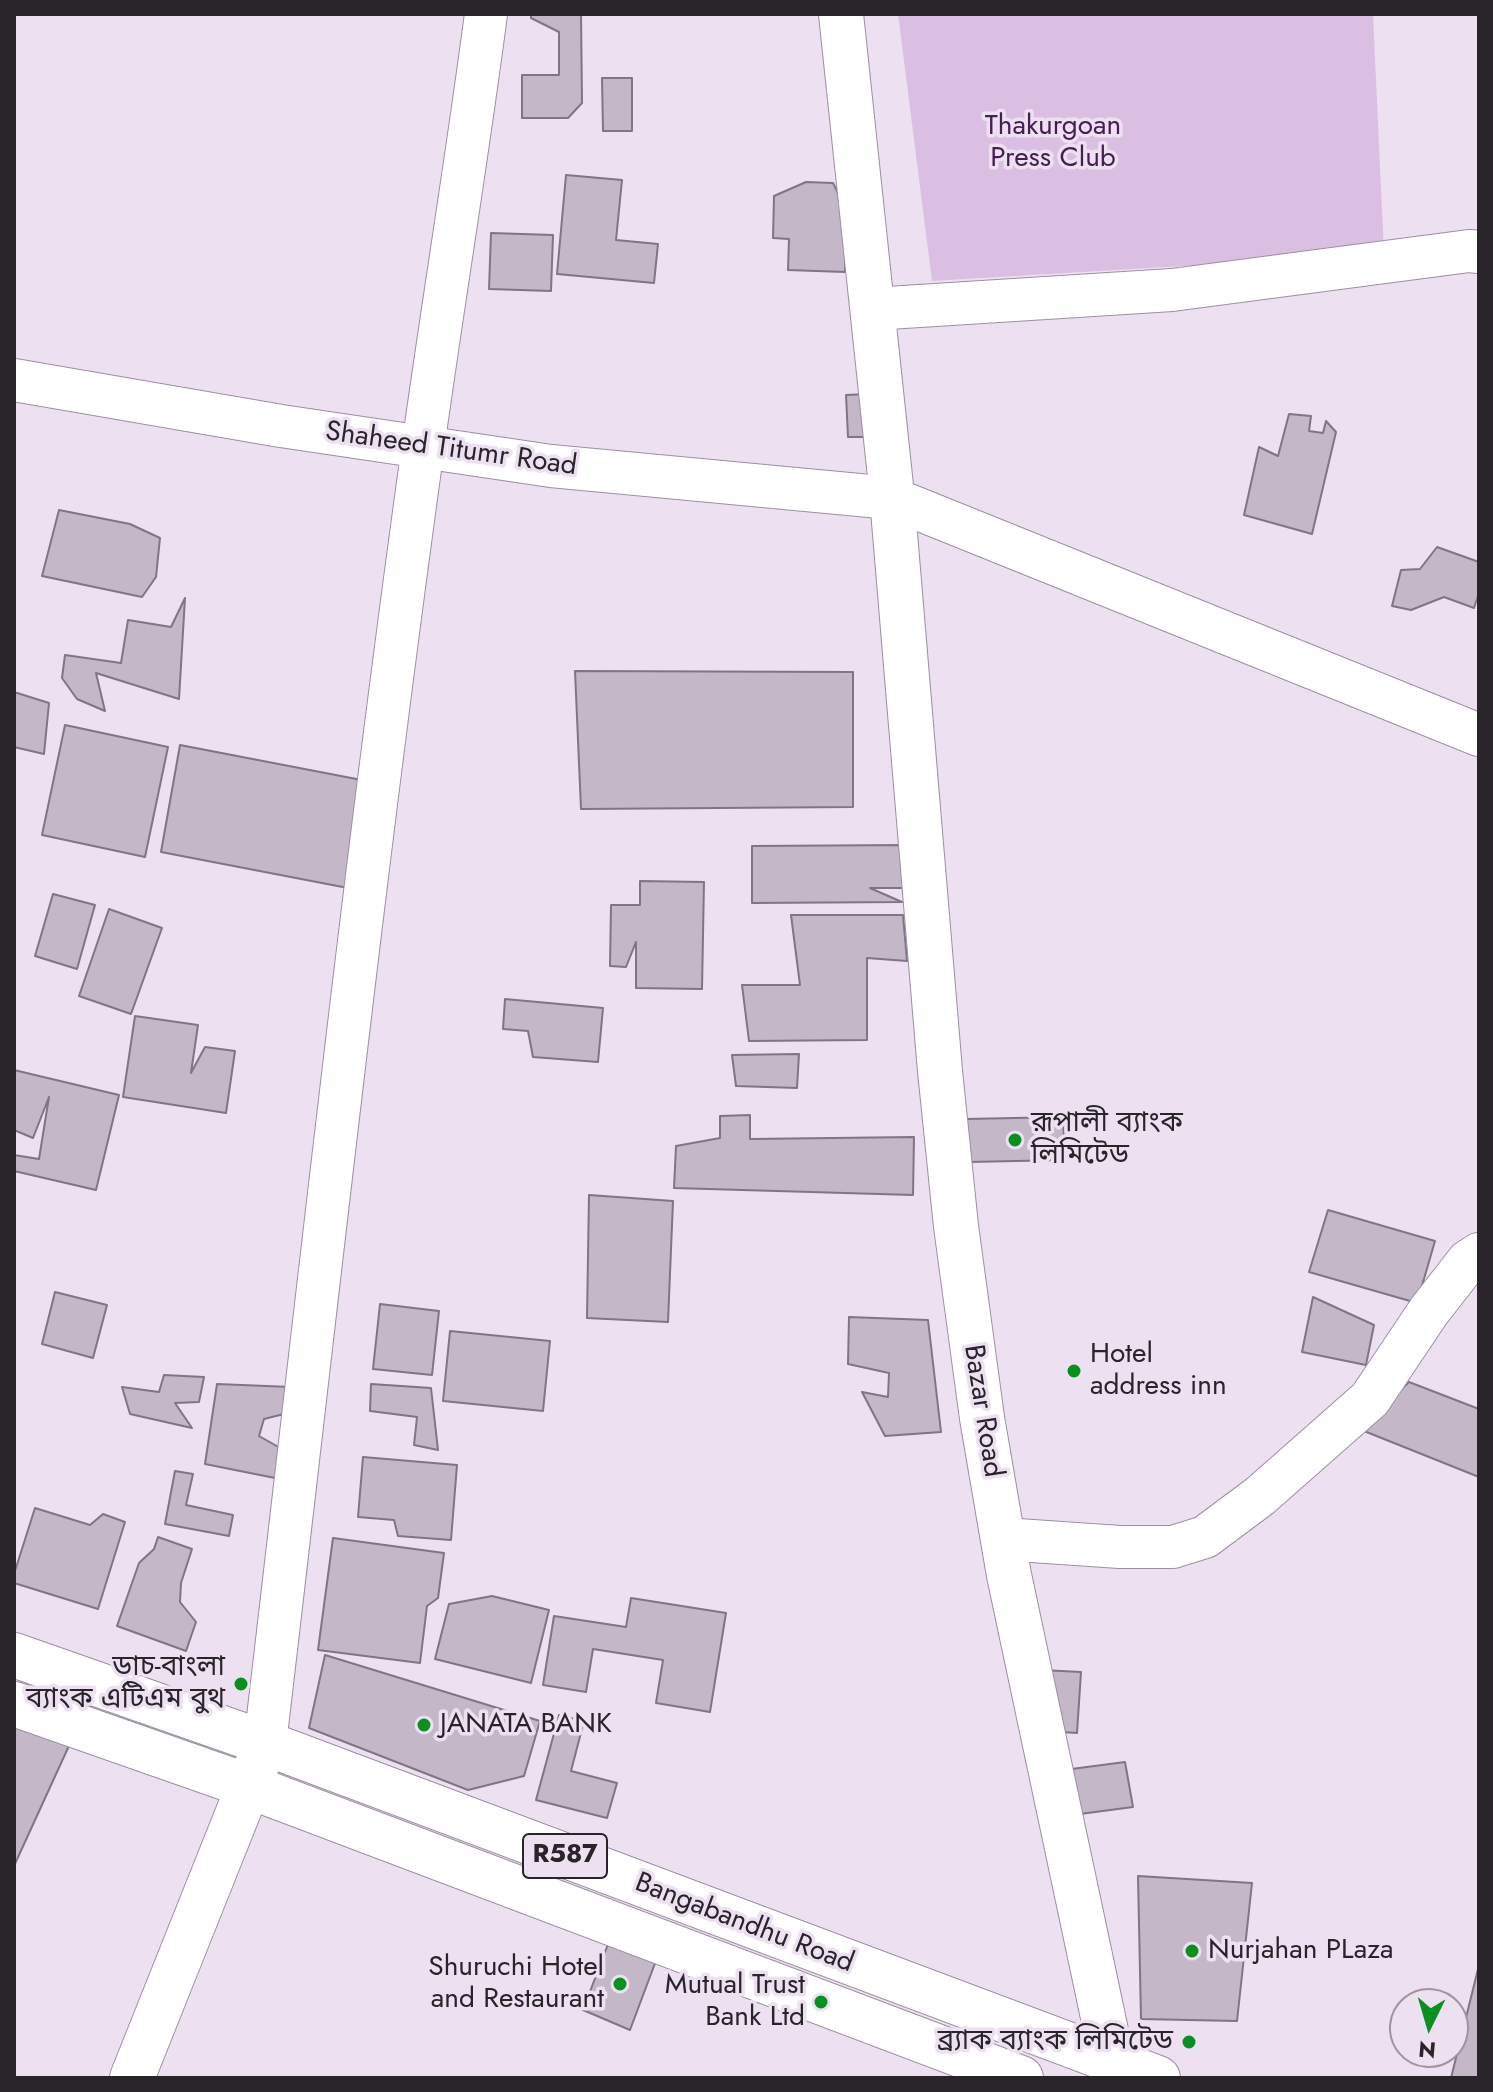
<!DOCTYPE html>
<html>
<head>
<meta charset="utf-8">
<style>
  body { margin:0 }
  #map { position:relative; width:1493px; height:2092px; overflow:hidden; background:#ede0f1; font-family:Jost,sans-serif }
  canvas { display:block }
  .frame { position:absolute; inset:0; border:16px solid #29242a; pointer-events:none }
  .north { position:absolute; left:1389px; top:1988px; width:80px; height:80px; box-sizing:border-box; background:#ede0f1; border:2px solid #9f95a1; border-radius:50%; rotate:185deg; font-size:22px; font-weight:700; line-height:32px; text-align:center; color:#29242a }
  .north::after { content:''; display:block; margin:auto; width:28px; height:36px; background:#099021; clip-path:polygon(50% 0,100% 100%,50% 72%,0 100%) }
</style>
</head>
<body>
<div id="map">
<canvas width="1493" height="2092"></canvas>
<div class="frame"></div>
<div class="north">N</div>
</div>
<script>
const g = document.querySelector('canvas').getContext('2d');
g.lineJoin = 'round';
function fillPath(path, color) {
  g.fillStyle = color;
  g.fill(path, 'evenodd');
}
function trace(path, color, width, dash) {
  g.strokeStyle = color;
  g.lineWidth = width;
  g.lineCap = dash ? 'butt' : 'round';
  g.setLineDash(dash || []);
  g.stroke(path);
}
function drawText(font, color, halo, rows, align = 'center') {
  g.font = font + ' Jost,"Noto Sans Bengali",sans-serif';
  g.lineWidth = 7;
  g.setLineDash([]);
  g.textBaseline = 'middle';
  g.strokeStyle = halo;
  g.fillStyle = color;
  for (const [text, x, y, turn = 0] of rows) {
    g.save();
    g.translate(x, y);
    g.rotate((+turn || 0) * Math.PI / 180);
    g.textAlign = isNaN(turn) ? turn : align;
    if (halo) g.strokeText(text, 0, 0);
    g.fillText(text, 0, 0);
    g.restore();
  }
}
const green = new Path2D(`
  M898 14H1373L1384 254 932 281Z`);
const building = new Path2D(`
  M531 14H581L582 103 568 118H522V75H559V32L531 18Z
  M602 78H632V131H603Z
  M566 175 622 180 616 240 658 244 654 283 557 274Z
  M806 182 833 183 847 211 845 272 788 270 789 239 773 238 774 196Z
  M491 233 553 235 551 291 489 289Z
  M868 394 870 437H848L846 395Z
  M1289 414 1311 416 1309 431 1323 433 1326 421 1336 432 1312 534 1244 515 1259 447 1278 456Z
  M59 510 130 524 160 538 156 577 142 597 42 576Z
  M1437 547 1479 562V593L1474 608 1444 597 1411 610 1392 606 1401 570 1420 569Z
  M185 598 179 699 96 673 105 711 77 699 62 678 65 655 121 663 128 620 171 627Z
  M575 671 853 672V807L581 809Z
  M14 692 49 703 44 754 14 747Z
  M65 725 168 747 145 857 42 835Z
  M180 745 372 782 353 889 161 852Z
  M908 845V888H870L902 902 752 903V846Z
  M640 881 704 882 702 989 636 988V942L626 967 610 966 611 905H640Z
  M53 894 95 905 77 969 35 956Z
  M109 909 162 928 131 1014 79 996Z
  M791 915H903L907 961 867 958V1040L749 1041 742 985H800Z
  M505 999 603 1008 598 1062 533 1057 528 1031 503 1029Z
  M135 1016 198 1025 191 1073 205 1047 235 1051 226 1113 123 1097Z
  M799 1054 797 1088 736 1086 732 1055Z
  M14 1070 119 1095 96 1190 14 1171V1155L39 1159 49 1097 33 1138 14 1130Z
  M750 1115V1139L914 1137 913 1195 674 1188 676 1146 720 1138V1116Z
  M1063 1117 1065 1160 968 1162 966 1119Z
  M589 1195 673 1201 668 1322 587 1318Z
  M1328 1210 1435 1241 1417 1303 1309 1272Z
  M55 1292 107 1305 93 1358 42 1344Z
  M1313 1297 1374 1325 1366 1365 1302 1352Z
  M380 1304 439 1311 432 1375 373 1369Z
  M849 1317 928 1320 941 1432 885 1436 862 1392 888 1397 889 1373 848 1364Z
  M450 1331 550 1341 543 1411 443 1401Z
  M164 1375 204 1377 199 1402 175 1403 192 1428 130 1414 122 1387 159 1392Z
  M1409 1382 1479 1409V1477L1359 1429Z
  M217 1384 291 1387 288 1413 264 1419 259 1436 282 1449 280 1479 205 1464Z
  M371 1384 431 1388 438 1450 414 1445 417 1417 370 1411Z
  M363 1457 457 1465 451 1540 398 1536 394 1520 358 1517Z
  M175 1471 193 1474 186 1505 233 1515 229 1536 165 1524Z
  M35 1508 90 1525 103 1514 125 1522 98 1609 14 1583V1574Z
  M158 1537 192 1549 181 1583 180 1602 196 1622 186 1651 117 1626 139 1563 154 1549Z
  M333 1538 444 1553 438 1598 427 1606 420 1663 318 1650Z
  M492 1596 549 1610 531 1683 435 1659 449 1604Z
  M631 1598 726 1613 710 1712 656 1703 663 1660 593 1649 586 1692 543 1685 554 1616 626 1627Z
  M325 1655 540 1721 524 1776 468 1790 309 1728Z
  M1042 1670 1081 1672 1077 1733 1062 1732Z
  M559 1715 584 1721 571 1771 617 1783 607 1818 536 1800Z
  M14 1716 73 1737 14 1866Z
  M1125 1762 1133 1807 1080 1814 1064 1770Z
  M1138 1876 1252 1883 1237 2021 1141 2019Z
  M610 1939 657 1958 630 2030 583 2010Z
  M1479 1965V2078H1451Z`);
const street = new Path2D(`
  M872 309 1172 290 1469 251 1479 252
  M14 380 281 426 551 466 891 498 1479 735
  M1003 1539 1120 1547H1173L1205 1537 1260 1496 1370 1399 1429 1311 1468 1261 1479 1254
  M265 1743C316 1311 363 878 423 447 443 303 467 159 486 14`);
const secondary = new Path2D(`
  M841 14 891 486 940 1071 956 1226 982 1418 1009 1575 1116 2078
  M132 2078 263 1750`);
const primary = new Path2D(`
  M14 1655 265 1743 1158 2078
  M14 1704 248 1786 1021 2078`);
const markers = [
  [1015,1140,8,"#099021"],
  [1074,1371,8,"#099021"],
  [241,1684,8,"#099021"],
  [424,1725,8,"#099021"],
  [1192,1951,8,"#099021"],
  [620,1984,8,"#099021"],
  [821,2002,8,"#099021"],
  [1189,2042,8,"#099021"]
];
const shields = [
  [565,1856,84]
];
const shieldNames = [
  ["R587",565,1856]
];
const parkNames = [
  ["Thakurgoan",1053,127],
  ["Press Club",1053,159]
];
const streetNames = [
  ["Shaheed Titumr Road",451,450,8],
  ["Bazar Road",982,1411,81],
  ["Bangabandhu Road",744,1924,21]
];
const poiNames = [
  ["রূপালী ব্যাংক",1031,1124],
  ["লিমিটেড",1031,1156],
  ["Hotel",1090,1355],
  ["address inn",1090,1387],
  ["ডাচ-বাংলা",225,1668,"right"],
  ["ব্যাংক এটিএম বুথ",225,1700,"right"],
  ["JANATA BANK",440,1725],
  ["Nurjahan PLaza",1208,1951],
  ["Shuruchi Hotel",604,1968,"right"],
  ["and Restaurant",604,2000,"right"],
  ["Mutual Trust",805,1986,"right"],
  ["Bank Ltd",805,2018,"right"],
  ["ব্র্যাক ব্যাংক লিমিটেড",1173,2042,"right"]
];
fillPath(green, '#dabfe2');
fillPath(building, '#c4b7c8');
trace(building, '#807584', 2);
trace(street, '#9c90a0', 44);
trace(secondary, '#9c90a0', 46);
trace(primary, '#9c90a0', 46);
trace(street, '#fff', 42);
trace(secondary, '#fff', 44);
trace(primary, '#fff', 44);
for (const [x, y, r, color] of markers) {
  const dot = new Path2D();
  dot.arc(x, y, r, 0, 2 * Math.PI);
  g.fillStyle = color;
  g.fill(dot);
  trace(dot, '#ede0f1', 3);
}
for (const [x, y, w] of shields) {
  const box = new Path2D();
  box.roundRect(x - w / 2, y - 22, w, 44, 6);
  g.fillStyle = '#ede0f1';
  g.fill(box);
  trace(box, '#29242a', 2);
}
drawText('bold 26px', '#29242a', null, shieldNames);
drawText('28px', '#471e53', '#ede0f1', parkNames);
drawText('28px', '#29242a', '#ede0f1', streetNames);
drawText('28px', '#29242a', '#ede0f1', poiNames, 'left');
</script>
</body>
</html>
